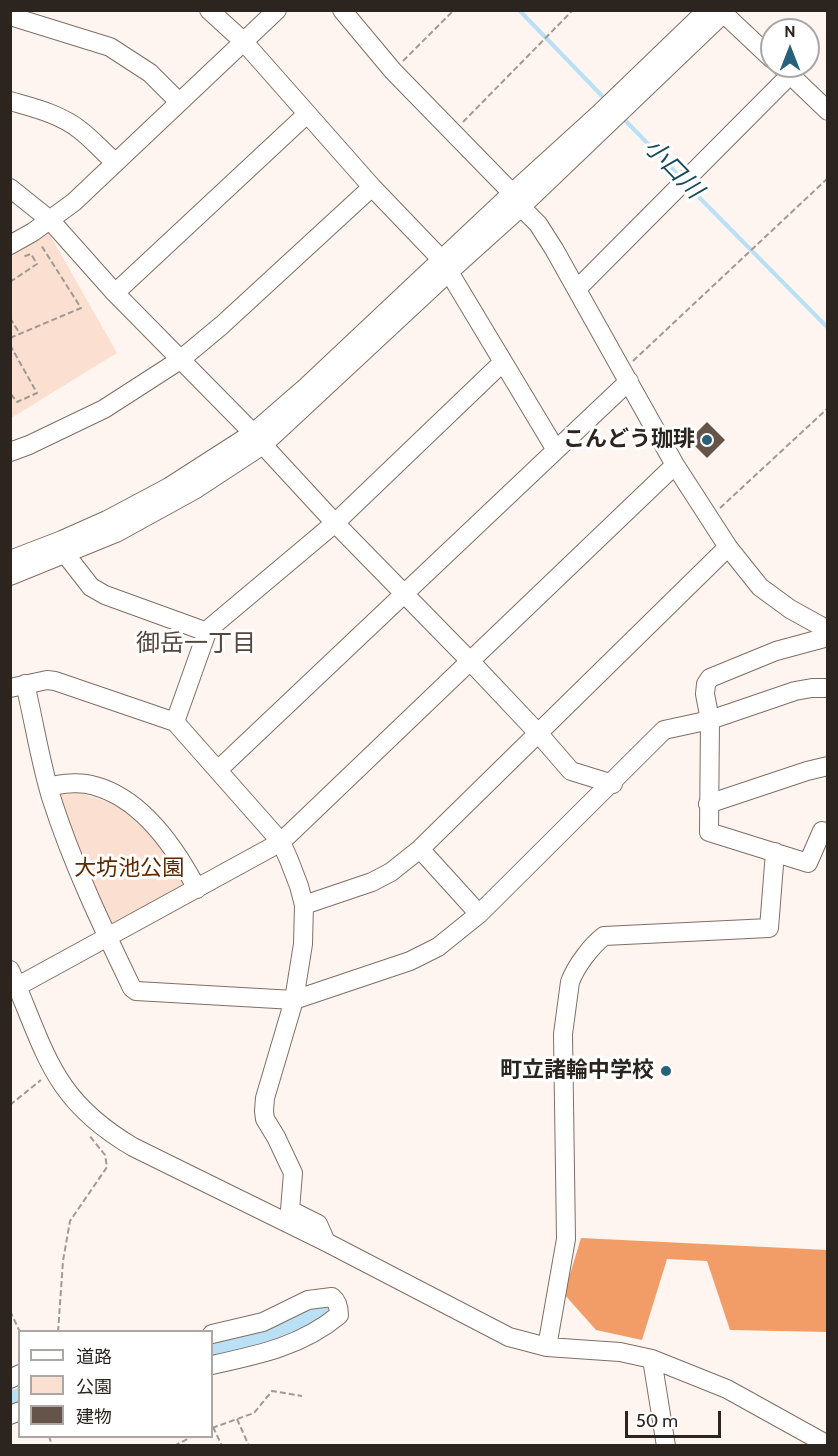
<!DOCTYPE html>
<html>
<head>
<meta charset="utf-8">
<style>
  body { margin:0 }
  #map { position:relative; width:838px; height:1456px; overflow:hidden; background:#fef5f0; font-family:Cabin,"Noto Sans JP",sans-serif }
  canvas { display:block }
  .frame { position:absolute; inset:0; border:12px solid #2b241f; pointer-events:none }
  .legend { position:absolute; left:18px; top:1330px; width:195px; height:108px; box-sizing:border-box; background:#fff; border:2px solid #aaa7a5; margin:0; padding:8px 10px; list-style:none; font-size:18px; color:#2b241f }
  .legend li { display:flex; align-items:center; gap:12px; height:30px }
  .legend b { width:30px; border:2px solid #aaa7a5 }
  .north { position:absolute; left:760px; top:18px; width:60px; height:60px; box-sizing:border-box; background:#fff; border:2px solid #aaa7a5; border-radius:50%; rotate:0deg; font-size:16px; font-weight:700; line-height:24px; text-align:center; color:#2b241f }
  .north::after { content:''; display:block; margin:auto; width:21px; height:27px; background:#285f7a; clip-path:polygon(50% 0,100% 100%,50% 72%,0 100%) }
  .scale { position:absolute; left:625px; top:1411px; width:96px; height:27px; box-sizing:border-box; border:3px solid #2b241f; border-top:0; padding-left:8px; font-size:18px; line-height:21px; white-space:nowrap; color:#2b241f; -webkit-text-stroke:4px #fff; paint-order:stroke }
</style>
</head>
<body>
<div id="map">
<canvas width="838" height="1456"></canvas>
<div class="frame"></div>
<ul class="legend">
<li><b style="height:8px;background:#fff"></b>道路</li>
<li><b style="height:16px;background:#fbe0d1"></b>公園</li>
<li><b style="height:16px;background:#65544a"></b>建物</li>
</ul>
<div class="north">N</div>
<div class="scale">50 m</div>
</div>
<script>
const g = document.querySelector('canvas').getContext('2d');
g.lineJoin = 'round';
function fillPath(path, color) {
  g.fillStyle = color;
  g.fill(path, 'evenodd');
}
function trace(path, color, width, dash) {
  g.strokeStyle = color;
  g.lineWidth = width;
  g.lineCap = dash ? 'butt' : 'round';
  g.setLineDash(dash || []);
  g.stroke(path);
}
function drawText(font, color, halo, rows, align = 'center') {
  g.font = font + ' Cabin,"Noto Sans JP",sans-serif';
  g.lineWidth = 6;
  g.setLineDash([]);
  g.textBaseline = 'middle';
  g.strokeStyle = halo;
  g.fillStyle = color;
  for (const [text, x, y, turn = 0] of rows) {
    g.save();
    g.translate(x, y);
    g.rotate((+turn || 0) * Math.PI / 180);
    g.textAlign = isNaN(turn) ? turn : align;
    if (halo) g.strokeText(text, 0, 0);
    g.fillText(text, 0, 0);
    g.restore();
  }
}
const green = new Path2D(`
  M46 228 117 353 11 418V248Z
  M79 793C95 798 113 802 127 811 148 824 170 858 186 877L187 886 112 923C92 881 76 837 57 795Z`);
const forest = new Path2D(`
  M581 1238 827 1250V1332L730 1330 707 1261 667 1259 642 1340 596 1330 564 1294Z`);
const stream = new Path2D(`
  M519 10 606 100
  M622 117 681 178
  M688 186 828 328`);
const canal = new Path2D(`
  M212 1349 270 1335 332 1305
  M10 1398 20 1395`);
const building = new Path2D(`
  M707 422 725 440 707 458 689 440Z`);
const path = new Path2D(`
  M403 61 454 10
  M463 122 573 10
  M10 282 37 264 31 254 22 257
  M10 318 20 334
  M10 338 81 308 41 245
  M10 345 37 393 17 402 10 393
  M633 361 828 178
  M10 375V377
  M720 508 828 408
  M10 1105 41 1080
  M10 1311 20 1332
  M58 1332 63 1261 70 1221 107 1167 105 1155 89 1135
  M237 1419 249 1446
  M213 1427 222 1446
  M212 1428 254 1413 272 1391 302 1396
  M49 1436 52 1446
  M174 1446 193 1436`);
const minor = new Path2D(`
  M209 10 244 42 372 187 441 259
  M342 10 393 71 512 193
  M720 10 772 59
  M10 16 110 47 150 73 179 102
  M782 67 828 111
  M10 101C34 108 60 114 80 130 92 139 103 152 115 162
  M10 188 50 220 115 293 253 433
  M521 207 538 224 554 249 675 465 728 547 760 587 790 609 828 630
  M10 245 33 232 74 202 277 10
  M449 272 556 450
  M577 289 790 75
  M115 293 307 114
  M263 445 335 523 470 661 538 733 571 771 613 784
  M10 452 29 445 104 409 180 360 222 325 372 187
  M66 555 91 587 105 595 207 632
  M10 560 62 540 107 520 169 487 253 433 306 387 512 193 598 115 707 10
  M10 576 116 533 196 489 263 445 449 272 521 207 727 10
  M828 637 776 651 710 678 706 684 705 694 710 720 709 832 808 863 822 831 828 833
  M25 684C34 721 40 761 51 797 72 863 102 926 132 988L136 991 294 1000 410 961 438 947 479 914 664 730 710 720 795 691 812 688H828
  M10 688 47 680 55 681 175 722 281 842 289 860 299 886 304 905 303 944 294 1000 265 1098 264 1111 265 1119 276 1137 293 1173 290 1210 318 1224 326 1242
  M175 722 207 632 210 628 335 523 503 362
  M218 770 629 381
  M49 786C64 784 79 781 95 786 142 799 175 847 197 889
  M708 804 807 771 828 766
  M420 849 479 914
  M304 905 372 882 391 872 420 849 728 547
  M10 970C46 1051 50 1098 133 1147L326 1242 509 1337 547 1347 620 1352 652 1359 727 1389 828 1445
  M10 988 18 986 281 842 675 465
  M212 1334 263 1322 308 1300 332 1297C337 1301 339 1308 339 1315 302 1346 258 1355 212 1365
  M547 1347 566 1239 563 1034 570 982C576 966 591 946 604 936L769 928 775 852
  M652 1359 666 1446
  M10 1379 20 1374
  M10 1415 20 1411`);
const markers = [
  [707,440,6,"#285f7a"],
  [666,1071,6,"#285f7a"]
];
const poiNames = [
  ["こんどう珈琲",695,440],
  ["町立諸輪中学校",654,1071]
];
const parkNames = [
  ["大坊池公園",129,869]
];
const waterNames = [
  ["小口川",673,169,46]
];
const neighbourhoodNames = [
  ["御岳一丁目",196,644]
];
fillPath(green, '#fbe0d1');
fillPath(forest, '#f29c68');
trace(stream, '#bae0f5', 4);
trace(canal, '#bae0f5', 14);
fillPath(building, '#65544a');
trace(minor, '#806e64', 20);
trace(path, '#a19994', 2, [6, 3]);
trace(minor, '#fff', 18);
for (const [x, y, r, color] of markers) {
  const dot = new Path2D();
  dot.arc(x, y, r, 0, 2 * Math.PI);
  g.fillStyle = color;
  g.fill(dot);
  trace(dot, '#fff', 2);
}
drawText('bold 22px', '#2b241f', '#fff', poiNames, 'right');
drawText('22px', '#5e2900', '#fff', parkNames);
drawText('italic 24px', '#1a485d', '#fff', waterNames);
drawText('24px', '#56453b', '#fff', neighbourhoodNames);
</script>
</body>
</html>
